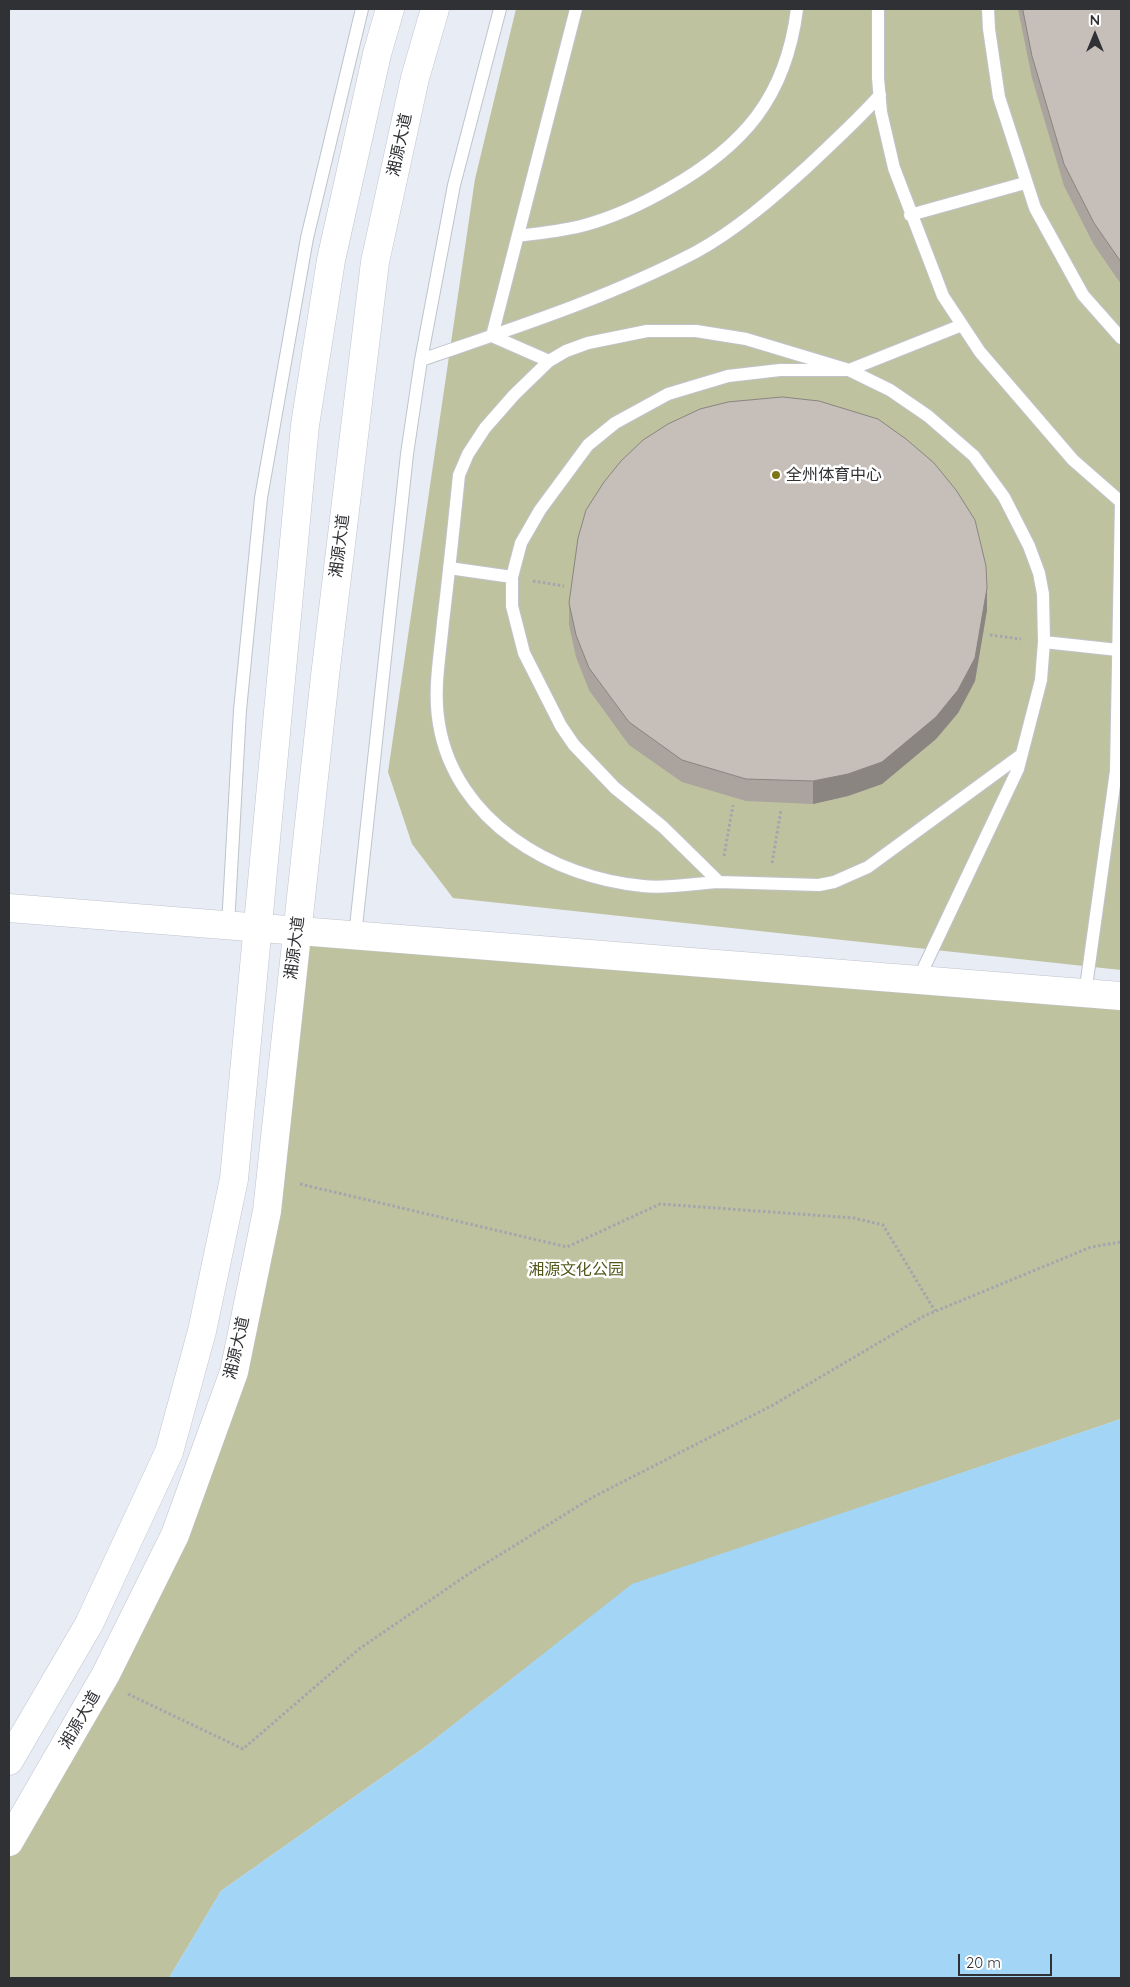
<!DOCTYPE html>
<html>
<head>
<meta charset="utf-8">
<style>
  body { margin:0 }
  #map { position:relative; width:1130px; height:1987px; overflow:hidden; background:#e8ecf5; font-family:Quicksand,sans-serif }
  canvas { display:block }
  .frame { position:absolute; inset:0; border:10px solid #303135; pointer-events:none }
  .north { position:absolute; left:1070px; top:10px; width:50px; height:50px; -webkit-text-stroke:4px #fff; paint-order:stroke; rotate:0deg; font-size:14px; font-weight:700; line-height:20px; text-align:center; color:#303135 }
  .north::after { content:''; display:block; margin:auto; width:18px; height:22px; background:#303135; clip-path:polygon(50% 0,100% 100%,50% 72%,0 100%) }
  .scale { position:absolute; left:958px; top:1954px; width:94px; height:22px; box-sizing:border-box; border:2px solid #303135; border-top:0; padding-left:6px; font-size:15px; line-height:18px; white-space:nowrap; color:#303135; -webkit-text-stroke:4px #fff; paint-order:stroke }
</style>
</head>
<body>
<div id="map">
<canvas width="1130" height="1987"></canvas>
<div class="frame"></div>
<div class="north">N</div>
<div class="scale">20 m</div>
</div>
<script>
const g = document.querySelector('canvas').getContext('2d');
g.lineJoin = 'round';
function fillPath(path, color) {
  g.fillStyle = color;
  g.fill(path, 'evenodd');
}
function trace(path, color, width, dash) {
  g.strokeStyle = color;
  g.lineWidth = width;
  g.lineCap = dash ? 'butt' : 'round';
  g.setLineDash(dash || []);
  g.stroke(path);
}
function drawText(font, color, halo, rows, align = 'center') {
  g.font = font + ' Quicksand,"Noto Sans SC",sans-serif';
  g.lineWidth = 5;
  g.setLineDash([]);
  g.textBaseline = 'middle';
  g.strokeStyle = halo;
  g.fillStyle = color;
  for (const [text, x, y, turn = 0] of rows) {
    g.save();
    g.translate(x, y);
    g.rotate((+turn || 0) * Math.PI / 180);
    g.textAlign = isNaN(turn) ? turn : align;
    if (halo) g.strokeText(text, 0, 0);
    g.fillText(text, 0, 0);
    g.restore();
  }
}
const green = new Path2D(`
  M516 9H1121V970L453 898 412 844 388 772 475 179Z
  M297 931 1121 996V1419L632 1585 425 1747 221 1891 169 1978H9V1842L106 1674 234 1372Z`);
const water = new Path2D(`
  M1121 1419V1978H169L221 1891 425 1747 632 1584Z`);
const path = new Path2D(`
  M533 581 564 586
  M990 635 1021 639
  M724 856 733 805
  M772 863 781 810
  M300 1184 567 1247 660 1204 854 1218 883 1225 935 1311
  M128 1694 243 1749 359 1649 467 1575 593 1497 773 1405 924 1316 1091 1247 1121 1242`);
const service = new Path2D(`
  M878 9V78L881 112 894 168 943 296 980 352 1073 460 1121 502
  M988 9 989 29 999 97 1035 208 1083 295 1121 338
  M910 215 1025 183
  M518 236C540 233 563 231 585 225 614 217 642 204 668 189 744 146 786 97 797 9
  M492 336 576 9
  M492 336 549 361
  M421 360C514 328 608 298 696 252 736 230 773 198 807 167 832 143 857 121 880 95
  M449 568 512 577
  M1044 642 1118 650
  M719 882C695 883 668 889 643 886 553 878 455 821 439 724 433 690 440 656 443 622 449 573 454 524 459 475L468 454 485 428 514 395 549 361 566 351 588 343 647 331H696L746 339 849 370 962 325
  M228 926 240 710 261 498 307 238 362 9
  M355 936 407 454 421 360 454 185 500 9
  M918 980 1018 769 1041 680 1044 642 1043 594 1039 573 1029 546 1004 497 974 456 928 416 890 390 849 370H780L728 376 668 394 615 423 588 445 540 510 521 543 512 577V606L524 653 561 726 574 745 615 788 663 827 719 882 819 885 834 882 868 867 1021 755
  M1085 994 1116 771 1121 503`);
const secondary = new Path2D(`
  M9 908 1121 996`);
const primary = new Path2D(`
  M9 1761 89 1624 169 1452 202 1331 234 1179 305 425 331 260 377 54 390 9
  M9 1842 106 1674 175 1535 234 1372 267 1211 325 676 375 262 415 78 435 9`);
const wall = new Path2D(`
  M1018 9H1121V284L1094 245 1064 186 1032 78Z
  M569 603 987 610 975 681 958 713 936 739 882 784 848 796 813 804 746 801 682 782 629 745 589 690 576 657 569 625Z`);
const shadedWall = new Path2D(`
  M987 588V610L975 681 958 713 936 739 882 784 848 796 813 804V781Z`);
const building = new Path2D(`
  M1023 9H1121V262L1094 223 1064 164 1032 56Z
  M783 397 819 401 878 419 906 439 934 463 956 490 975 520 986 566 987 588 975 658 958 690 936 717 882 762 848 774 813 781 746 779 682 760 629 722 589 668 576 635 569 603 578 538 586 510 604 482 621 461 643 440 668 424 700 409 728 402Z`);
const markers = [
  [776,475,5,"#7e7518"]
];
const streetNames = [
  ["湘源大道",400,145,-78],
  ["湘源大道",340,546,-83],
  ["湘源大道",295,948,-83],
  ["湘源大道",237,1348,-77],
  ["湘源大道",80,1720,-60]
];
const poiNames = [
  ["全州体育中心",786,475]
];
const parkNames = [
  ["湘源文化公园",576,1270]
];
fillPath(green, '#bfc29f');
fillPath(water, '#a3d5f7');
trace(service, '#c0c3cc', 14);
trace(secondary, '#c0c3cc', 29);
trace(primary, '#c0c3cc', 29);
trace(path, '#a3a6ad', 3, [2.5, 2.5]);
trace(service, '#fff', 12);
trace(secondary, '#fff', 28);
trace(primary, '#fff', 28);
fillPath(wall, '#aaa39e');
fillPath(shadedWall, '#8b8581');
fillPath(building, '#c6beb8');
trace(building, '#8b8581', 1);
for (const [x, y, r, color] of markers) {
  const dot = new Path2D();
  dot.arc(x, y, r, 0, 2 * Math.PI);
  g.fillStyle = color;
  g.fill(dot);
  trace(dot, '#fff', 2);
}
drawText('16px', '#303135', '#fff', streetNames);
drawText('16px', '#303135', '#fff', poiNames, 'left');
drawText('16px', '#53561b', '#fff', parkNames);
</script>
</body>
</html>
